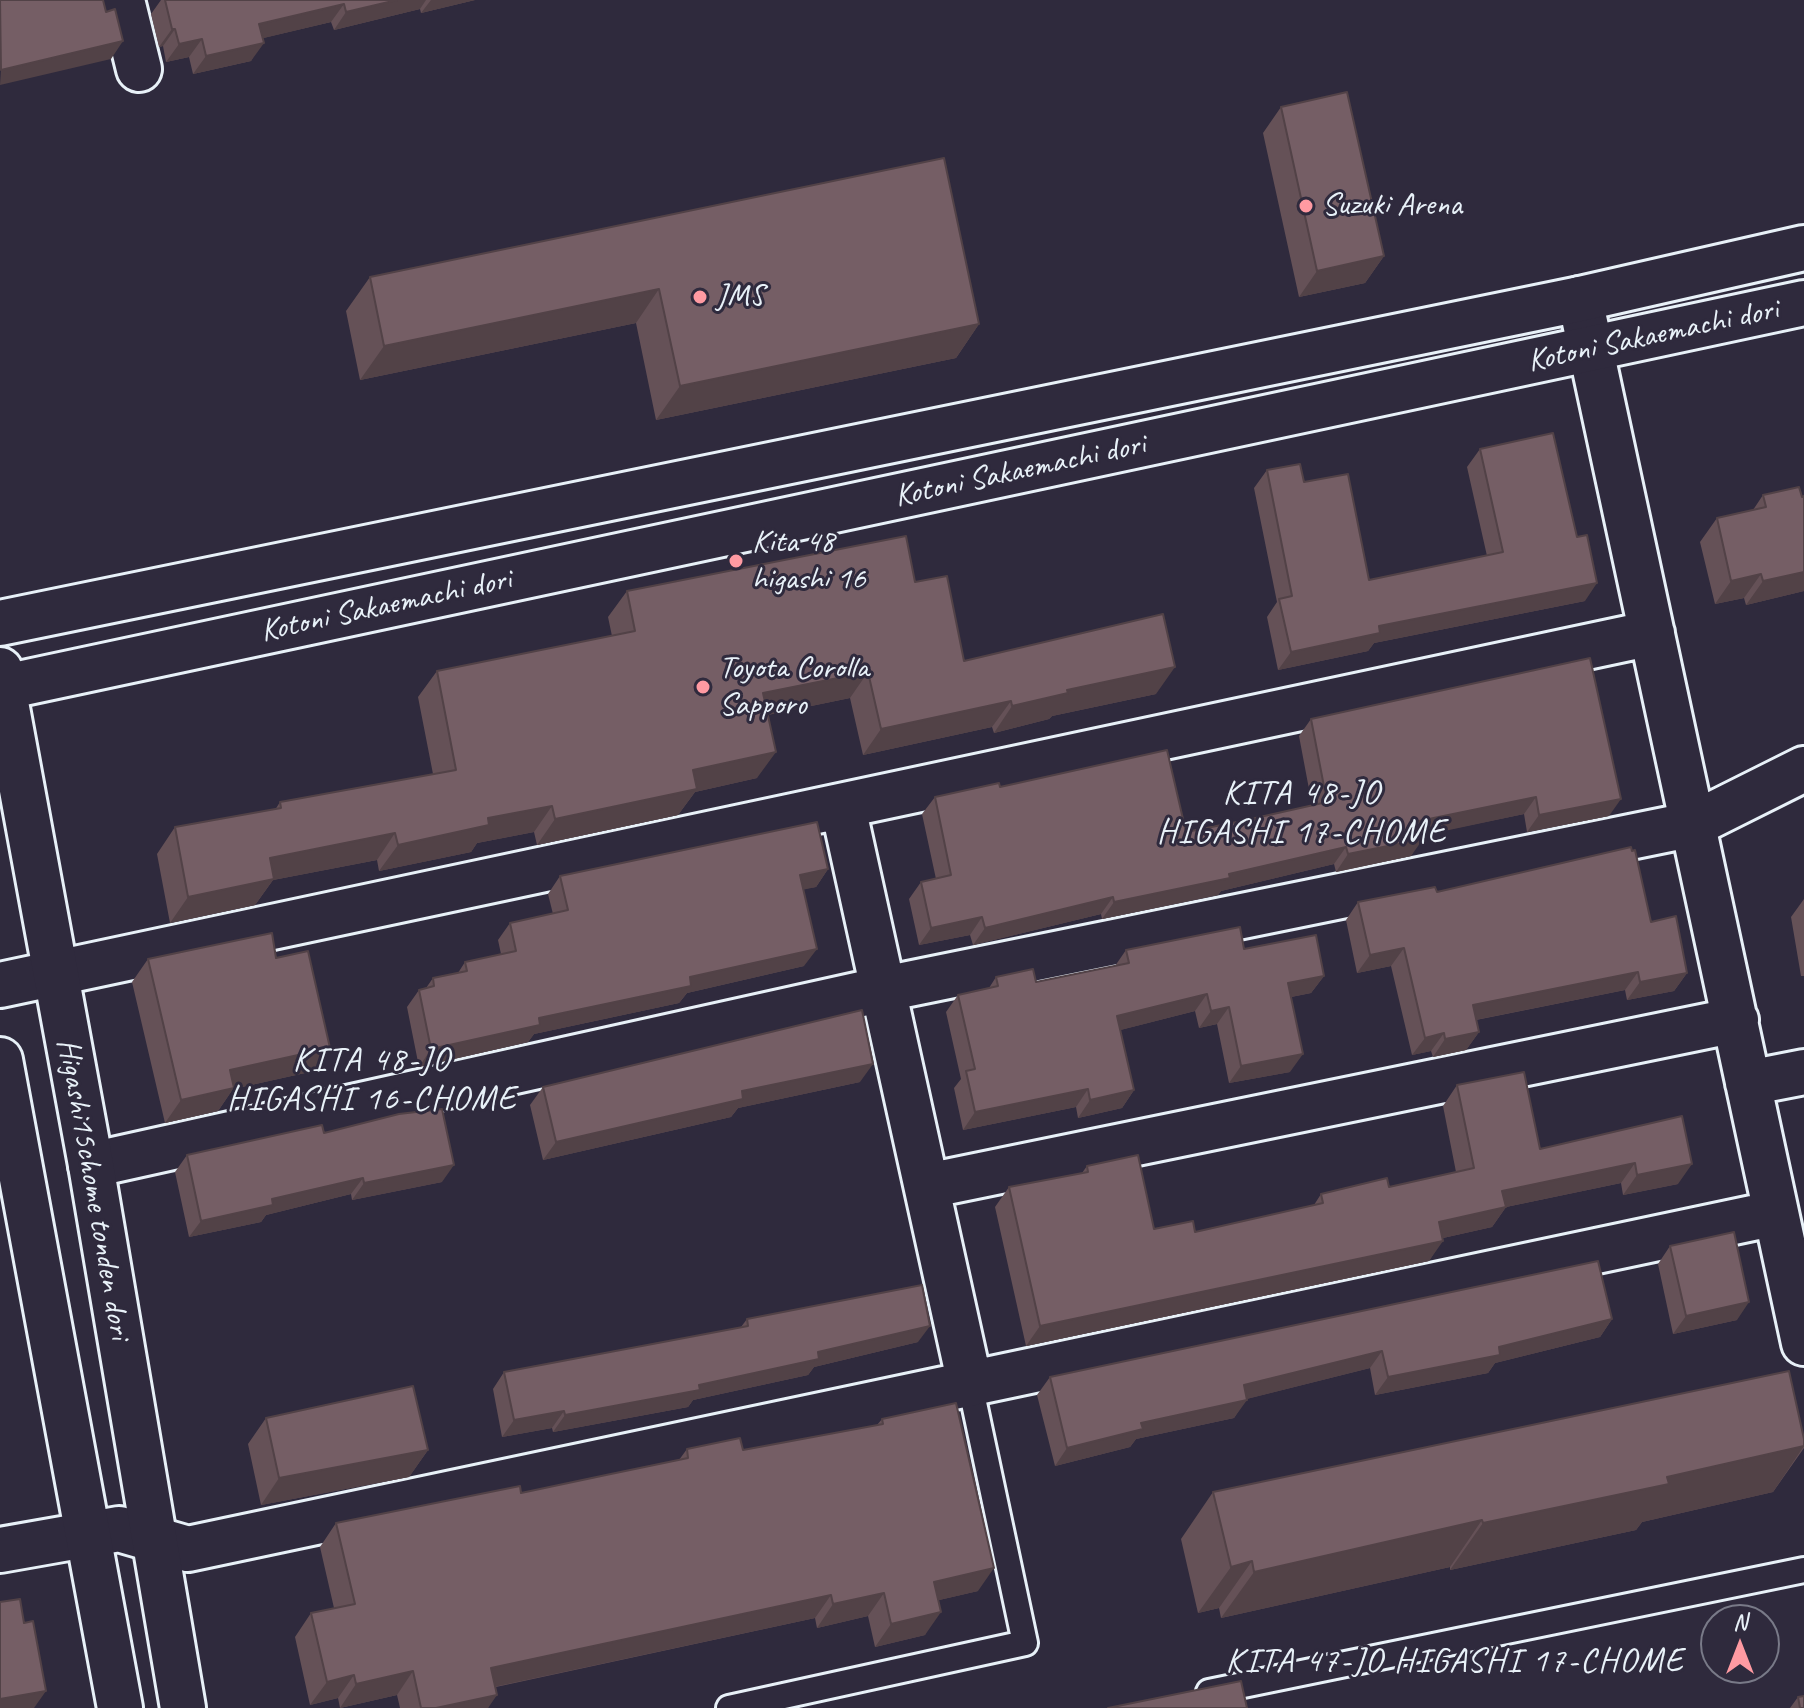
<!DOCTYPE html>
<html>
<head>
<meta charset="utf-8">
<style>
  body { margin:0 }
  #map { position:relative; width:1804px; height:1708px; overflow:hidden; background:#2f2a3d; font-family:Caveat,sans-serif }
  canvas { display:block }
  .north { position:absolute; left:1700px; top:1604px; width:80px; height:80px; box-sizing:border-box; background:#2f2a3d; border:2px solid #797a88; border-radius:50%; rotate:0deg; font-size:22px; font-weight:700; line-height:32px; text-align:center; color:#e8f1f8 }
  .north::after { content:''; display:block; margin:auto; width:28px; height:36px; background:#ff9aa2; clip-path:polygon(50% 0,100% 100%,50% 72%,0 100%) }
</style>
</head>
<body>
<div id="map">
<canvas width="1804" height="1708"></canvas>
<div class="north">N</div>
</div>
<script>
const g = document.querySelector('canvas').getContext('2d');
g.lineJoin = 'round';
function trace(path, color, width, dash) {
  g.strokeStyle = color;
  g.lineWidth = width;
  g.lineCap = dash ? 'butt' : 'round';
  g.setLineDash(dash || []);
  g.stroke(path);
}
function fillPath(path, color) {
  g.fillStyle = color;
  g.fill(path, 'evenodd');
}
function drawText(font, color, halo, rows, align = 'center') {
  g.font = font + ' Caveat,sans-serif';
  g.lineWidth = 6;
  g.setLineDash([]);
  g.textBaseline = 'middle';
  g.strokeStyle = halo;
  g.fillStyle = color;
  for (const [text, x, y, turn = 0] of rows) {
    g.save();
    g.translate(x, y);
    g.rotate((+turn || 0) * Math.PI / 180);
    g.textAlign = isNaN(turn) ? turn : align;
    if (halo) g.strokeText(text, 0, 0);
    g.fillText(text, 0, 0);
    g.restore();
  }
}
const lane = new Path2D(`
  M1209 1692 1804 1570
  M729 1708 1025 1643 970 1384`);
const street = new Path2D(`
  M122 0 139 69
  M1580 299 1804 1343
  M843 807 970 1384
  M0 985 1652 633
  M1748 1083 1804 1072
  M91 1165 884 989 1694 824 1804 769
  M927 1186 1736 1020
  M0 1550 119 1529 188 1549 1776 1213`);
const secondary = new Path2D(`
  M0 623 1580 299 1804 248
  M0 670 91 1165 183 1708
  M0 688 1804 303
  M0 1060 120 1708`);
const wall = new Path2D(`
  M161 0H475L421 13 420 9 334 30 331 22 263 38 251 61 193 74 189 57 166 62 163 46 159 47 151 14Z
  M1281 107 1384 256 1365 283 1299 297 1263 133Z
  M944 158 979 324 956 358 656 420 636 323 360 380 346 311 370 277Z
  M1480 449 1585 601 1374 643 1368 651 1278 670 1267 617 1277 602 1254 488 1267 470 1304 482 1369 580 1487 556 1467 467Z
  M1763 495 1804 496V591L1746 605 1744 598 1715 604 1700 542 1717 518 1753 510Z
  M915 582 964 661 1156 694 1052 716 1049 719 994 733 992 727 863 755 850 698 767 715 757 778 695 792 678 815 537 845 534 832 477 843 471 852 379 871 377 860 273 880 255 905 170 923 157 854 175 827 275 810 280 802 433 774 418 697 437 671 612 636 608 617 627 591Z
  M1311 719 1609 816 1527 832 1524 814 1422 835 1411 856 1336 872 1334 864 1221 891 1218 895 1102 919 1101 914 973 945 970 935 919 945 909 899 921 882 936 879 922 814 935 797 1000 787 1186 832 1242 821 1312 805 1299 736Z
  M828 869 816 887 803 889 804 966 687 993 679 1003 534 1034 528 1042 419 1067 407 1007 419 990 426 988 433 978 458 973 465 962 501 954 498 940 510 923 553 914 548 894 560 876Z
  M1437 892 1651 922 1687 973 1674 991 1627 1000 1625 990 1476 1020 1479 1032 1466 1050 1433 1057 1431 1051 1412 1055 1391 966 1357 973 1346 920 1358 902Z
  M1804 899V976H1801L1791 917Z
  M1244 949 1324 976 1311 993 1291 997 1290 1072 1229 1083 1217 1024 1199 1028 1195 1011 1120 1030 1134 1090 1122 1108 1078 1118 1076 1107 963 1130 954 1088 961 1079 946 1012 958 995 989 988 996 977 1036 982 1115 966 1126 950Z
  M276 958 314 1071 233 1089 218 1111 165 1123 132 982 148 959Z
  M860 1082 738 1108 731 1117 543 1160 530 1105 543 1087Z
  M1457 1085 1540 1149 1682 1116 1678 1184 1623 1195 1621 1183 1506 1207 1492 1227 1443 1238 1429 1261 1026 1346 995 1207 1009 1187 1082 1173 1087 1166 1154 1229 1195 1232 1314 1205 1321 1194 1389 1187 1456 1172 1443 1106Z
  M324 1133 442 1182 352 1200 351 1194 266 1215 261 1222 189 1237 175 1172 187 1155Z
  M1670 1246 1737 1320 1673 1334 1658 1264Z
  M747 1319 918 1342 814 1367 808 1375 693 1400 688 1407 553 1432 552 1428 502 1437 493 1389 504 1372 741 1327Z
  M1612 1319 1600 1337 1495 1363 1488 1373 1375 1395 1370 1368 1246 1399 1234 1418 1136 1439 1130 1447 1055 1466 1037 1395 1050 1377Z
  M266 1418 428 1450 409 1477 261 1505 248 1444Z
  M882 1419 978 1591 939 1600 925 1635 875 1647 868 1616 817 1628 815 1618 496 1687 488 1708H400L397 1695 340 1708 338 1698 310 1705 295 1637 311 1613 334 1608 320 1547 336 1523 521 1493 679 1460 687 1449 743 1450 877 1425Z
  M1804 1439V1448L1773 1492 1642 1522 1636 1530 1450 1570V1567L1221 1618 1219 1608 1198 1613 1181 1539 1213 1492Z
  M1798 1697 1804 1708H1790Z`);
const shadedWall = new Path2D(`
  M397 0H426L420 9 334 30 346 12Z
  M431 0H475L421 13Z
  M344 4 331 22 247 42 259 24Z
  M172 29H175L163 46 159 47Z
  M202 39 189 57 166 62 179 44Z
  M123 41 111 59 0 85 1 70Z
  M264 43 251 61 193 74 206 56Z
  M1384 256 1365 283 1299 297 1317 271Z
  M659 289 636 323 360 380 384 346Z
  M979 324 956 358 656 420 680 386Z
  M1804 572V591L1746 605 1763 581Z
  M1761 574 1744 598 1715 604 1731 581Z
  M1597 583 1585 601 1374 643 1368 651 1278 670 1291 652 1379 626Z
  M1175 667 1156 694 1052 716 1049 719 994 733 1012 706 1067 690Z
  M868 672 850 698 744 720 763 693Z
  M1011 701 992 727 863 755 881 729Z
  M776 752 757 778 695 792 678 815 537 845 555 819 693 770Z
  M1536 797 1524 814 1407 839 1419 821Z
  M1621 799 1609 816 1527 832 1539 815Z
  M552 806 534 832 477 843 471 852 379 871 398 845 488 818Z
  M395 833 377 860 273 880 255 905 170 923 188 897 270 858Z
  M1423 839 1411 856 1336 872 1348 854Z
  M1346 847 1334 864 1221 891 1218 895 1102 919 1114 902Z
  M828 869 816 887 788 893 800 875Z
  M1113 897 1101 914 973 945 985 928Z
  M982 917 970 935 919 945 931 928Z
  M1404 948 1391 966 1357 973 1370 955Z
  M817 949 804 966 687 993 679 1003 534 1034 528 1042 419 1067 431 1049 539 1018 690 977Z
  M1638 972 1625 990 1460 1023 1473 1005Z
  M1687 973 1674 991 1627 1000 1640 982Z
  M1324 976 1311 993 1276 1000 1288 983Z
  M1207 994 1195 1011 1105 1034 1117 1016Z
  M1229 1007 1217 1024 1199 1028 1211 1011Z
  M1479 1032 1466 1050 1433 1057 1445 1039Z
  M1444 1033 1431 1051 1412 1055 1425 1038Z
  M330 1048 314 1071 233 1089 218 1111 165 1123 181 1100 230 1070Z
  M1303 1054 1290 1072 1229 1083 1241 1066Z
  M873 1064 860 1082 738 1108 731 1117 543 1160 556 1142 742 1091Z
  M1088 1089 1076 1107 963 1130 975 1112Z
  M1134 1090 1122 1108 1078 1118 1090 1100Z
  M1635 1163 1621 1183 1506 1207 1492 1227 1425 1242 1439 1222 1502 1191Z
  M1692 1164 1678 1184 1623 1195 1637 1175Z
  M454 1165 442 1182 352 1200 364 1183Z
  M363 1178 351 1194 266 1215 261 1222 189 1237 201 1221 272 1199Z
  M1443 1241 1429 1261 1026 1346 1040 1326Z
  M1749 1302 1737 1320 1673 1334 1686 1316Z
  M1612 1319 1600 1337 1495 1363 1488 1373 1375 1395 1388 1377 1499 1347Z
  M930 1326 918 1342 814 1367 808 1375 693 1400 688 1407 553 1432 565 1415 699 1385 818 1352Z
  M1382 1351 1370 1368 1231 1403 1244 1385Z
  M1247 1400 1234 1418 1136 1439 1130 1447 1055 1466 1067 1448 1141 1423Z
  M564 1411 552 1428 502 1437 514 1420Z
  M1804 1446 1773 1492 1642 1522 1636 1530 1450 1570 1483 1523 1667 1477Z
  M428 1450 409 1477 261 1505 279 1478Z
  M1482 1520 1450 1567 1221 1618 1254 1572Z
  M1252 1561 1219 1608 1198 1613 1231 1567Z
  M994 1568 978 1591 918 1605 934 1582Z
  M884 1593 868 1616 817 1628 833 1604Z
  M831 1595 815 1618 475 1691 491 1668Z
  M941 1612 925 1635 875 1647 891 1624Z
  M413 1671 397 1695 340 1708 356 1684Z
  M354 1675 338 1698 310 1705 327 1682Z
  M46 1691 34 1708H0V1699Z
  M497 1695 488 1708H436Z`);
const building = new Path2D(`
  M0 0H103L106 12 115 9 123 41 1 70Z
  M165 0H397L346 12 344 4 259 24 264 43 206 56 202 39 179 44 175 29H172Z
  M1347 92 1384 256 1317 271 1281 107Z
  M944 158 979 324 680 386 659 289 384 346 370 277Z
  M1553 433 1577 537 1587 535 1597 583 1379 626 1380 633 1291 652 1279 599 1292 596 1267 470 1300 464 1304 482 1348 474 1369 580 1503 552 1480 449Z
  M1799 487 1802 497 1804 496V572L1763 581 1761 574 1731 581 1717 518 1766 507 1763 495Z
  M906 536 915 582 947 576 964 661 1163 614 1175 667 1067 690 1068 693 1012 706 1011 701 881 729 868 672 763 693 776 752 693 770 697 789 555 819 552 806 488 818 489 825 398 845 395 833 270 858 274 879 188 897 175 827 281 808 280 802 456 770 437 671 635 631 627 591Z
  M1590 658 1621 799 1539 815 1536 797 1419 821 1423 839 1348 854 1346 847 1229 874 1230 878 1114 902 1113 897 985 928 982 917 931 928 921 882 951 875 935 797 999 783 1000 787 1167 750 1186 832 1242 821 1327 802 1311 719Z
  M817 822 828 869 800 875 817 949 690 977 691 986 539 1018 540 1025 431 1049 419 990 434 986 433 978 467 971 465 962 516 951 510 923 568 910 560 876Z
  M1631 847 1632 851 1635 850 1651 922 1676 916 1687 973 1640 982 1638 972 1473 1005 1479 1032 1445 1039 1444 1033 1425 1038 1404 948 1370 955 1358 902 1435 887 1437 892Z
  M1240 927 1244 949 1316 935 1324 976 1288 983 1303 1054 1241 1066 1229 1007 1211 1011 1207 994 1117 1016 1134 1090 1090 1100 1088 1089 975 1112 966 1071 975 1069 958 995 998 986 996 977 1033 969 1036 982 1129 963 1126 950Z
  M272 933 276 958 308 951 330 1048 230 1070 234 1088 181 1100 148 959Z
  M862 1010 873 1064 742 1091 743 1099 556 1142 543 1087Z
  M1524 1072 1540 1149 1682 1116 1692 1164 1637 1175 1635 1163 1502 1191 1506 1207 1439 1222 1443 1241 1040 1326 1009 1187 1088 1172 1087 1166 1138 1155 1154 1229 1193 1221 1195 1232 1323 1203 1321 1194 1387 1178 1389 1187 1474 1168 1457 1085Z
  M442 1109 454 1165 364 1183 363 1178 272 1199 273 1205 201 1221 187 1155 322 1125 324 1133 399 1114Z
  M1734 1232 1749 1302 1686 1316 1670 1246Z
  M1598 1261 1612 1319 1499 1347 1500 1355 1388 1377 1382 1351 1244 1385 1247 1400 1141 1423 1143 1429 1067 1448 1050 1377Z
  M922 1285 930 1326 818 1352 819 1359 699 1385 700 1390 565 1415 564 1411 514 1420 504 1372 748 1326 747 1319Z
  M1789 1371 1804 1439V1446L1667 1477 1669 1484 1483 1523 1482 1520 1254 1572 1252 1561 1231 1567 1213 1492Z
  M413 1386 428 1450 279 1478 266 1418Z
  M956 1403 994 1568 934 1582 941 1612 891 1624 884 1593 833 1604 831 1595 491 1668 497 1695 436 1708H421L413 1671 356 1684 354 1675 327 1682 311 1613 355 1604 336 1523 520 1486 521 1493 606 1475 688 1458 687 1449 740 1438 743 1450 883 1424 882 1419Z
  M20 1599 24 1623 33 1621 46 1691 0 1699V1602Z
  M1241 1681 1247 1708H1108Z
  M1804 1696V1708H1800L1798 1697Z`);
const markers = [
  [1306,206,8,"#ff9aa2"],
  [700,297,8,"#ff9aa2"],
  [736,561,8,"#ff9aa2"],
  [703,687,8,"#ff9aa2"]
];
const poiNames = [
  ["Suzuki Arena",1322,206],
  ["JMS",716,297],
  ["Kita 48",752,543],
  ["higashi 16",752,580],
  ["Toyota Corolla",719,669],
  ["Sapporo",719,706]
];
const streetNames = [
  ["Kotoni Sakaemachi dori",1653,336,-12],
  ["Kotoni Sakaemachi dori",1020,471,-12],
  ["Kotoni Sakaemachi dori",386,606,-12],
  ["Higashi15chome tonden dori",93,1189,80]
];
const neighbourhoodNames = [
  ["KITA 48-JO",1302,794],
  ["HIGASHI 17-CHOME",1302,833],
  ["KITA 48-JO",372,1061],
  ["HIGASHI 16-CHOME",372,1100],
  ["KITA 47-JO HIGASHI 17-CHOME",1455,1662]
];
trace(lane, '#e8f1f8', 30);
trace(street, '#e8f1f8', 50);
trace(secondary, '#e8f1f8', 50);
trace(lane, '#2f2a3d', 24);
trace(street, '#2f2a3d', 44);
trace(secondary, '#2f2a3d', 44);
fillPath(wall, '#655157');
fillPath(shadedWall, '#524247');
fillPath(building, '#755e65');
trace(building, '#524247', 2);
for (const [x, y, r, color] of markers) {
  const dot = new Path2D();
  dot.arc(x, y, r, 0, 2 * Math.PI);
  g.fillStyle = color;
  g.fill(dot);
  trace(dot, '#2f2a3d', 3);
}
drawText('32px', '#e8f1f8', '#2f2a3d', poiNames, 'left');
drawText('32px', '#e8f1f8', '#2f2a3d', streetNames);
g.letterSpacing = '2px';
drawText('34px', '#e8f1f8', '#2f2a3d', neighbourhoodNames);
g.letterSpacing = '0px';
</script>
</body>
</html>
